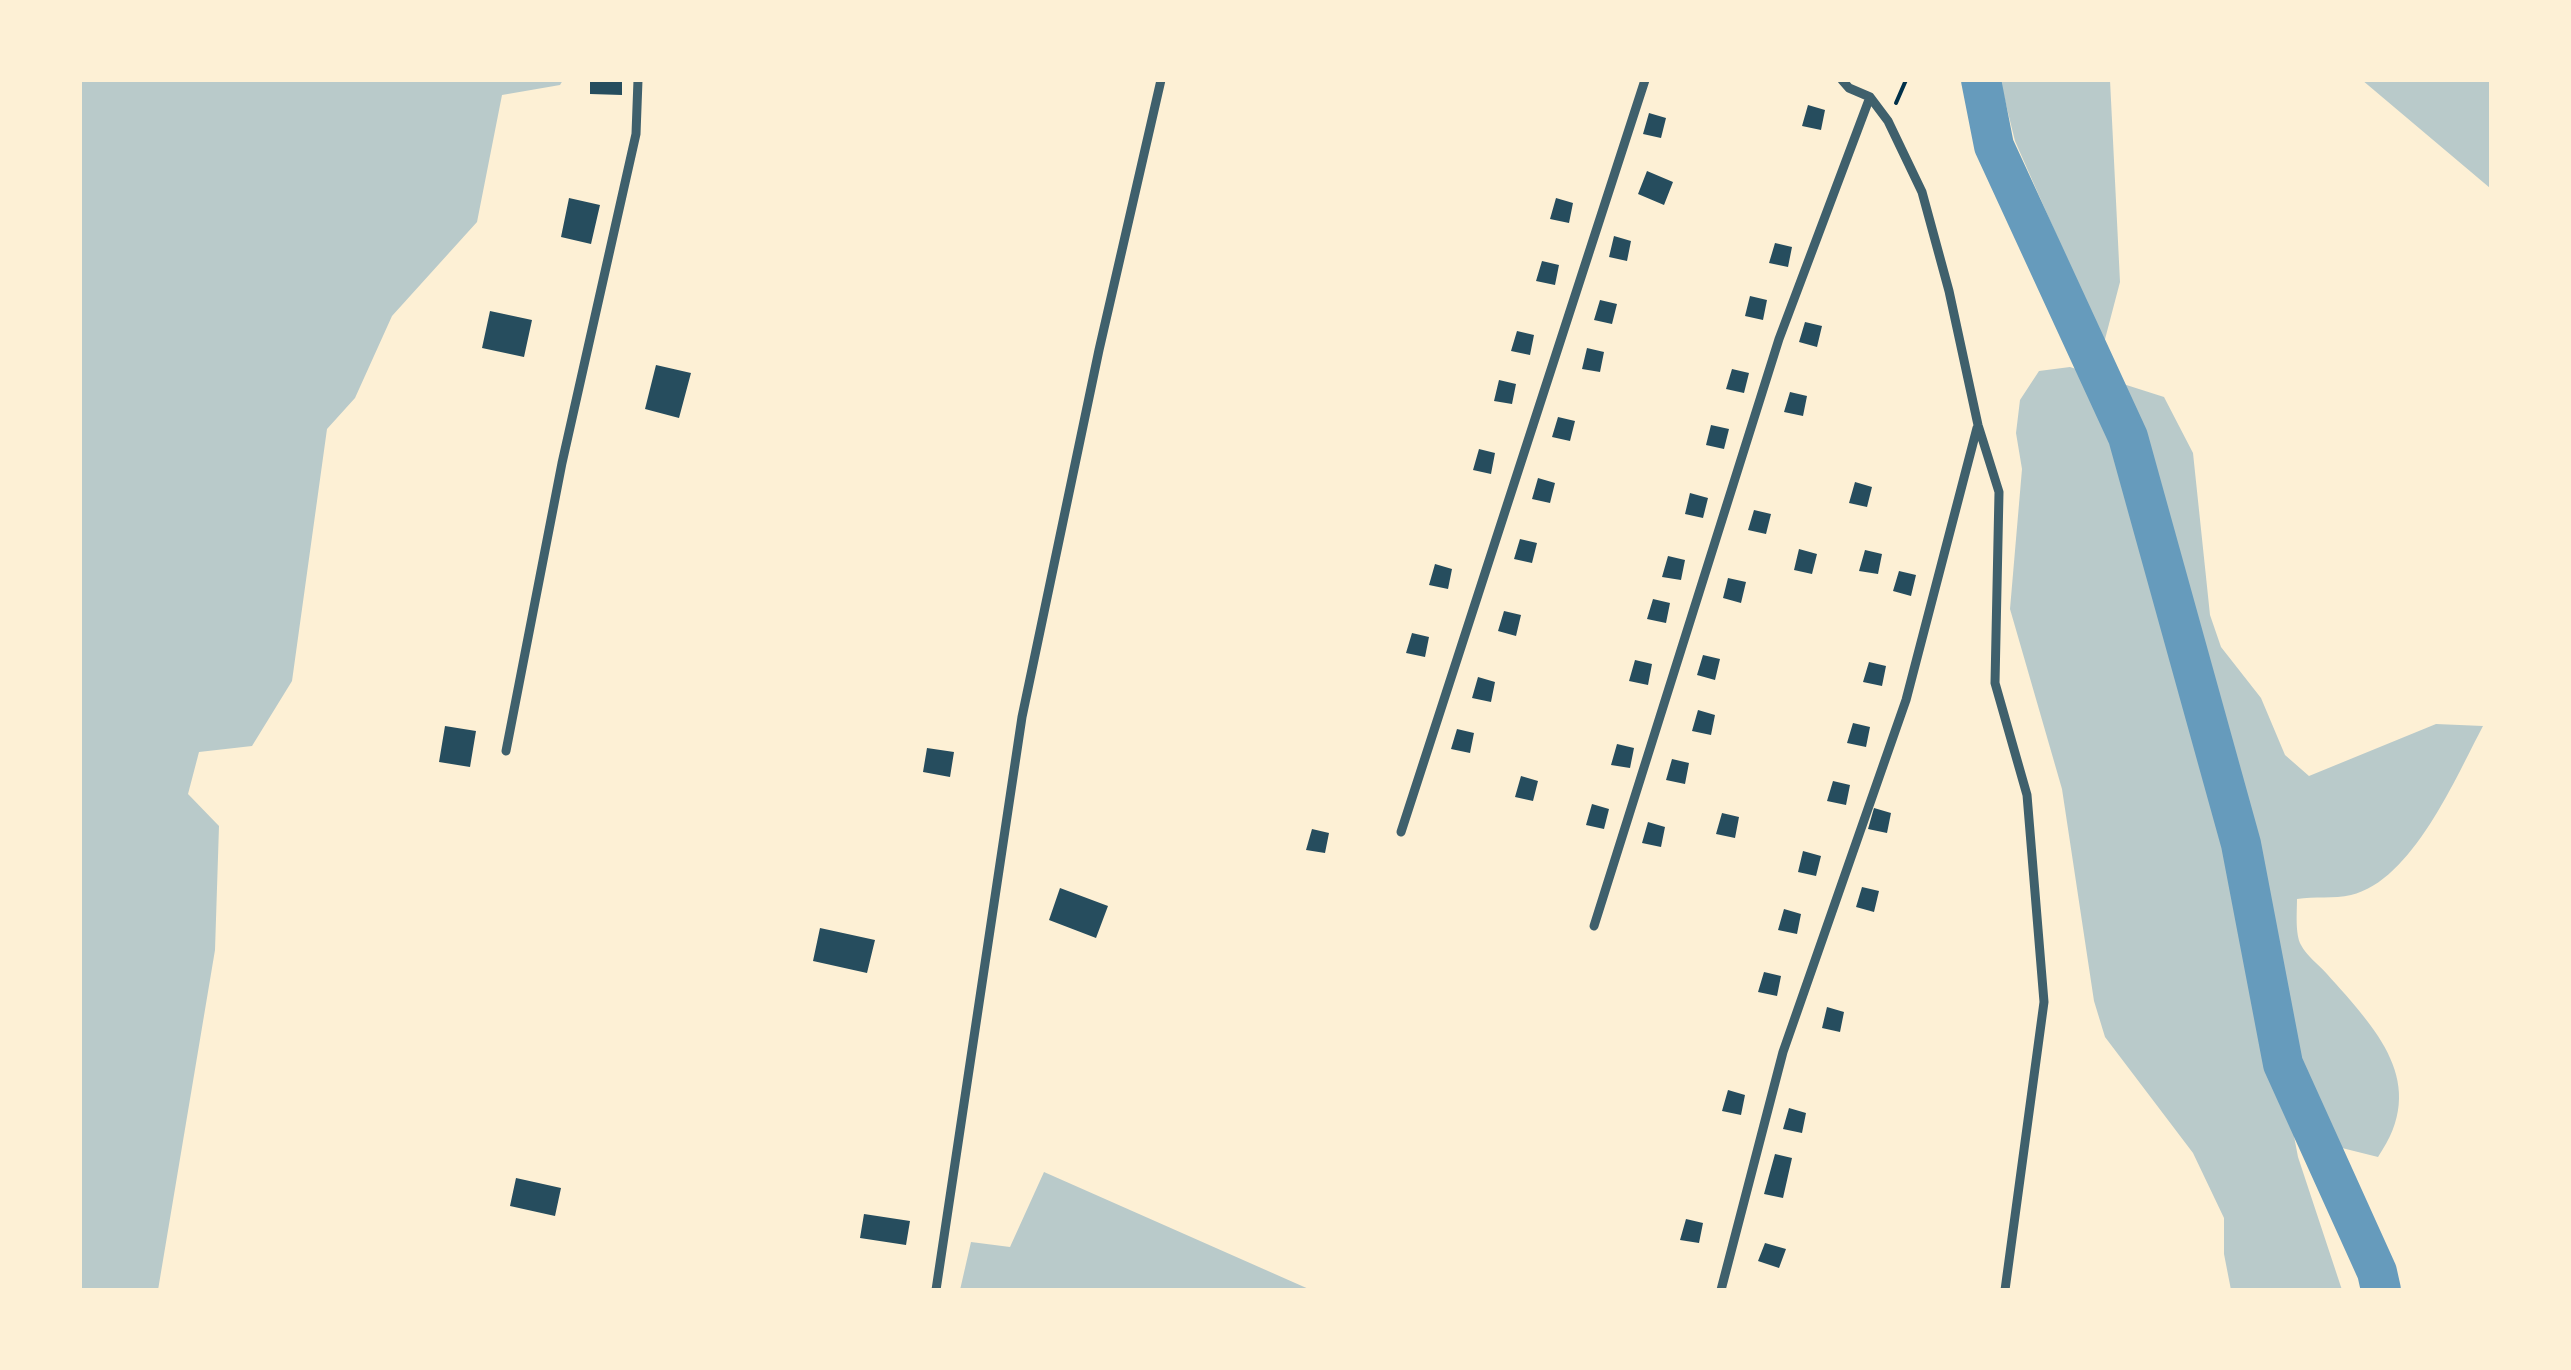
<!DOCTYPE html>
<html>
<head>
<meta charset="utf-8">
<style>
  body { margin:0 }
  #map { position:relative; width:2571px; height:1370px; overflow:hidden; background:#fdf0d5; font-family:"PT Sans Narrow",sans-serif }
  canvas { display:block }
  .frame { position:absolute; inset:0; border:82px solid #fdf0d5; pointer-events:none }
</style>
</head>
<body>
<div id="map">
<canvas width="2571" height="1370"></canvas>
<div class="frame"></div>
</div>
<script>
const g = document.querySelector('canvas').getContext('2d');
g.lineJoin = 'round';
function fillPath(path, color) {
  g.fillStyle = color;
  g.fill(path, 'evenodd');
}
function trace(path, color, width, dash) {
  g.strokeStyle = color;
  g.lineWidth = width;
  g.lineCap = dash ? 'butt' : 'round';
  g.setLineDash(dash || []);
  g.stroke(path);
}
const green = new Path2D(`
  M80 80H563L560 85 502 95 477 222 392 316 355 398 327 429 292 681 252 746 199 752 188 794 219 826 215 950 158 1290H80Z
  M2000 80H2110L2120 282 2104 343 2015 141Z
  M2362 80H2491L2490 188Z
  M2070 367 2164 397 2193 453 2210 615 2221 647 2261 698 2285 755 2309 776 2436 724 2483 726C2456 777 2412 881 2351 895 2334 899 2314 896 2297 899 2297 912 2295 934 2301 945 2306 955 2319 965 2327 974 2376 1029 2430 1083 2378 1157L2294 1136 2298 1157 2342 1290H2231L2224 1254V1218L2193 1153 2105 1037 2094 1001 2062 789 2010 609 2022 469 2016 433 2020 400 2039 371Z
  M1044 1172 1311 1290H960L971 1242 1010 1247Z`);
const river = new Path2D(`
  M1981 80 1994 146 2128 437 2241 844 2283 1064 2377 1272 2381 1290`);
const building = new Path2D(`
  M590 80H622V95L590 94Z
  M1808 105 1825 110 1821 130 1802 126Z
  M1649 113 1666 118 1661 138 1643 134Z
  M1647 171 1673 182 1664 205 1638 194Z
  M569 198 600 205 591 244 561 237Z
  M1556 198 1573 203 1569 223 1550 219Z
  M1614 236 1631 241 1627 261 1609 257Z
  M1775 243 1792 247 1788 267 1769 263Z
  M1542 261 1559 265 1555 285 1536 281Z
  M1750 296 1767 300 1763 320 1745 316Z
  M1600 300 1617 304 1612 324 1594 320Z
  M490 311 532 320 524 357 482 348Z
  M1805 322 1822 326 1817 347 1799 342Z
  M1517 331 1534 335 1530 355 1511 351Z
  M1587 348 1604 352 1600 372 1582 369Z
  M656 365 691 373 679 418 645 409Z
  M1732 369 1749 373 1744 393 1726 389Z
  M1499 380 1516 384 1512 404 1494 401Z
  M1790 392 1807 396 1803 416 1784 412Z
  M1558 417 1575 421 1570 441 1552 437Z
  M1711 425 1729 429 1724 449 1706 445Z
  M1479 449 1495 453 1491 474 1473 470Z
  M1538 478 1555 483 1550 503 1532 499Z
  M1855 482 1872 487 1867 507 1849 503Z
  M1690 493 1708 498 1703 518 1685 514Z
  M1754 510 1771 514 1766 534 1748 530Z
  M1520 539 1537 543 1532 563 1514 559Z
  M1799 549 1817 554 1812 574 1794 570Z
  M1865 550 1882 554 1878 574 1859 571Z
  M1668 556 1685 560 1681 580 1662 577Z
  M1435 564 1452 569 1448 589 1429 585Z
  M1899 571 1916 575 1911 596 1893 591Z
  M1728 578 1746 582 1741 603 1723 598Z
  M1653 599 1670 603 1666 623 1647 619Z
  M1504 611 1521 615 1516 636 1498 631Z
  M1412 633 1429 637 1425 657 1406 653Z
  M1703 655 1720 659 1715 680 1697 675Z
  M1635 660 1652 664 1648 685 1629 681Z
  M1869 662 1886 666 1882 686 1863 682Z
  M1478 677 1495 682 1491 702 1472 698Z
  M1698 710 1715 715 1711 735 1692 731Z
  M1853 723 1870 727 1866 747 1847 743Z
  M445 726 476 731 470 767 439 762Z
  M1457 729 1474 733 1470 753 1451 749Z
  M1617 744 1634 748 1630 768 1611 765Z
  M927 748 954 752 950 777 923 772Z
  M1672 759 1689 763 1685 784 1666 780Z
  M1521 776 1538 781 1533 801 1515 797Z
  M1833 781 1850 785 1846 805 1827 801Z
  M1592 804 1609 809 1604 829 1586 825Z
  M1874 808 1891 813 1887 833 1868 829Z
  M1722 813 1739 817 1735 838 1716 834Z
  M1648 822 1665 827 1661 847 1642 843Z
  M1312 829 1329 833 1325 853 1306 850Z
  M1803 851 1821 856 1816 876 1798 872Z
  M1862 887 1879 891 1874 912 1856 907Z
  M1060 888 1108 906 1096 938 1049 920Z
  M1784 909 1801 914 1797 934 1778 930Z
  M820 928 875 940 867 973 813 961Z
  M1764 972 1781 976 1777 996 1758 992Z
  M1827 1007 1844 1012 1840 1032 1822 1028Z
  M1728 1090 1745 1095 1741 1115 1722 1111Z
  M1789 1108 1806 1113 1802 1133 1783 1129Z
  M1775 1154 1792 1158 1783 1198 1764 1194Z
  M516 1178 561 1188 555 1216 510 1206Z
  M864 1214 910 1221 906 1245 860 1238Z
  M1686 1219 1703 1223 1699 1243 1680 1240Z
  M1765 1243 1786 1249 1779 1268 1758 1261Z`);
const path = new Path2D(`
  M1896 103 1906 80`);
const minor = new Path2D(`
  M1842 80 1849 88 1870 97 1888 121 1922 192 1949 291 1978 425 1999 492 1995 683 2027 795 2044 1002 2005 1290
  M506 751 562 463 636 134 638 80
  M1401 832 1645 80
  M1594 926 1779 339 1870 97
  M936 1290 1022 717 1099 350 1161 80
  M1721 1290 1783 1052 1906 700 1977 428`);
fillPath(green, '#b9caca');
trace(river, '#669bbc', 40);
fillPath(building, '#264d5e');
trace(path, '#003049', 4);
trace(minor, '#3f606c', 9);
</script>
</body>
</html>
